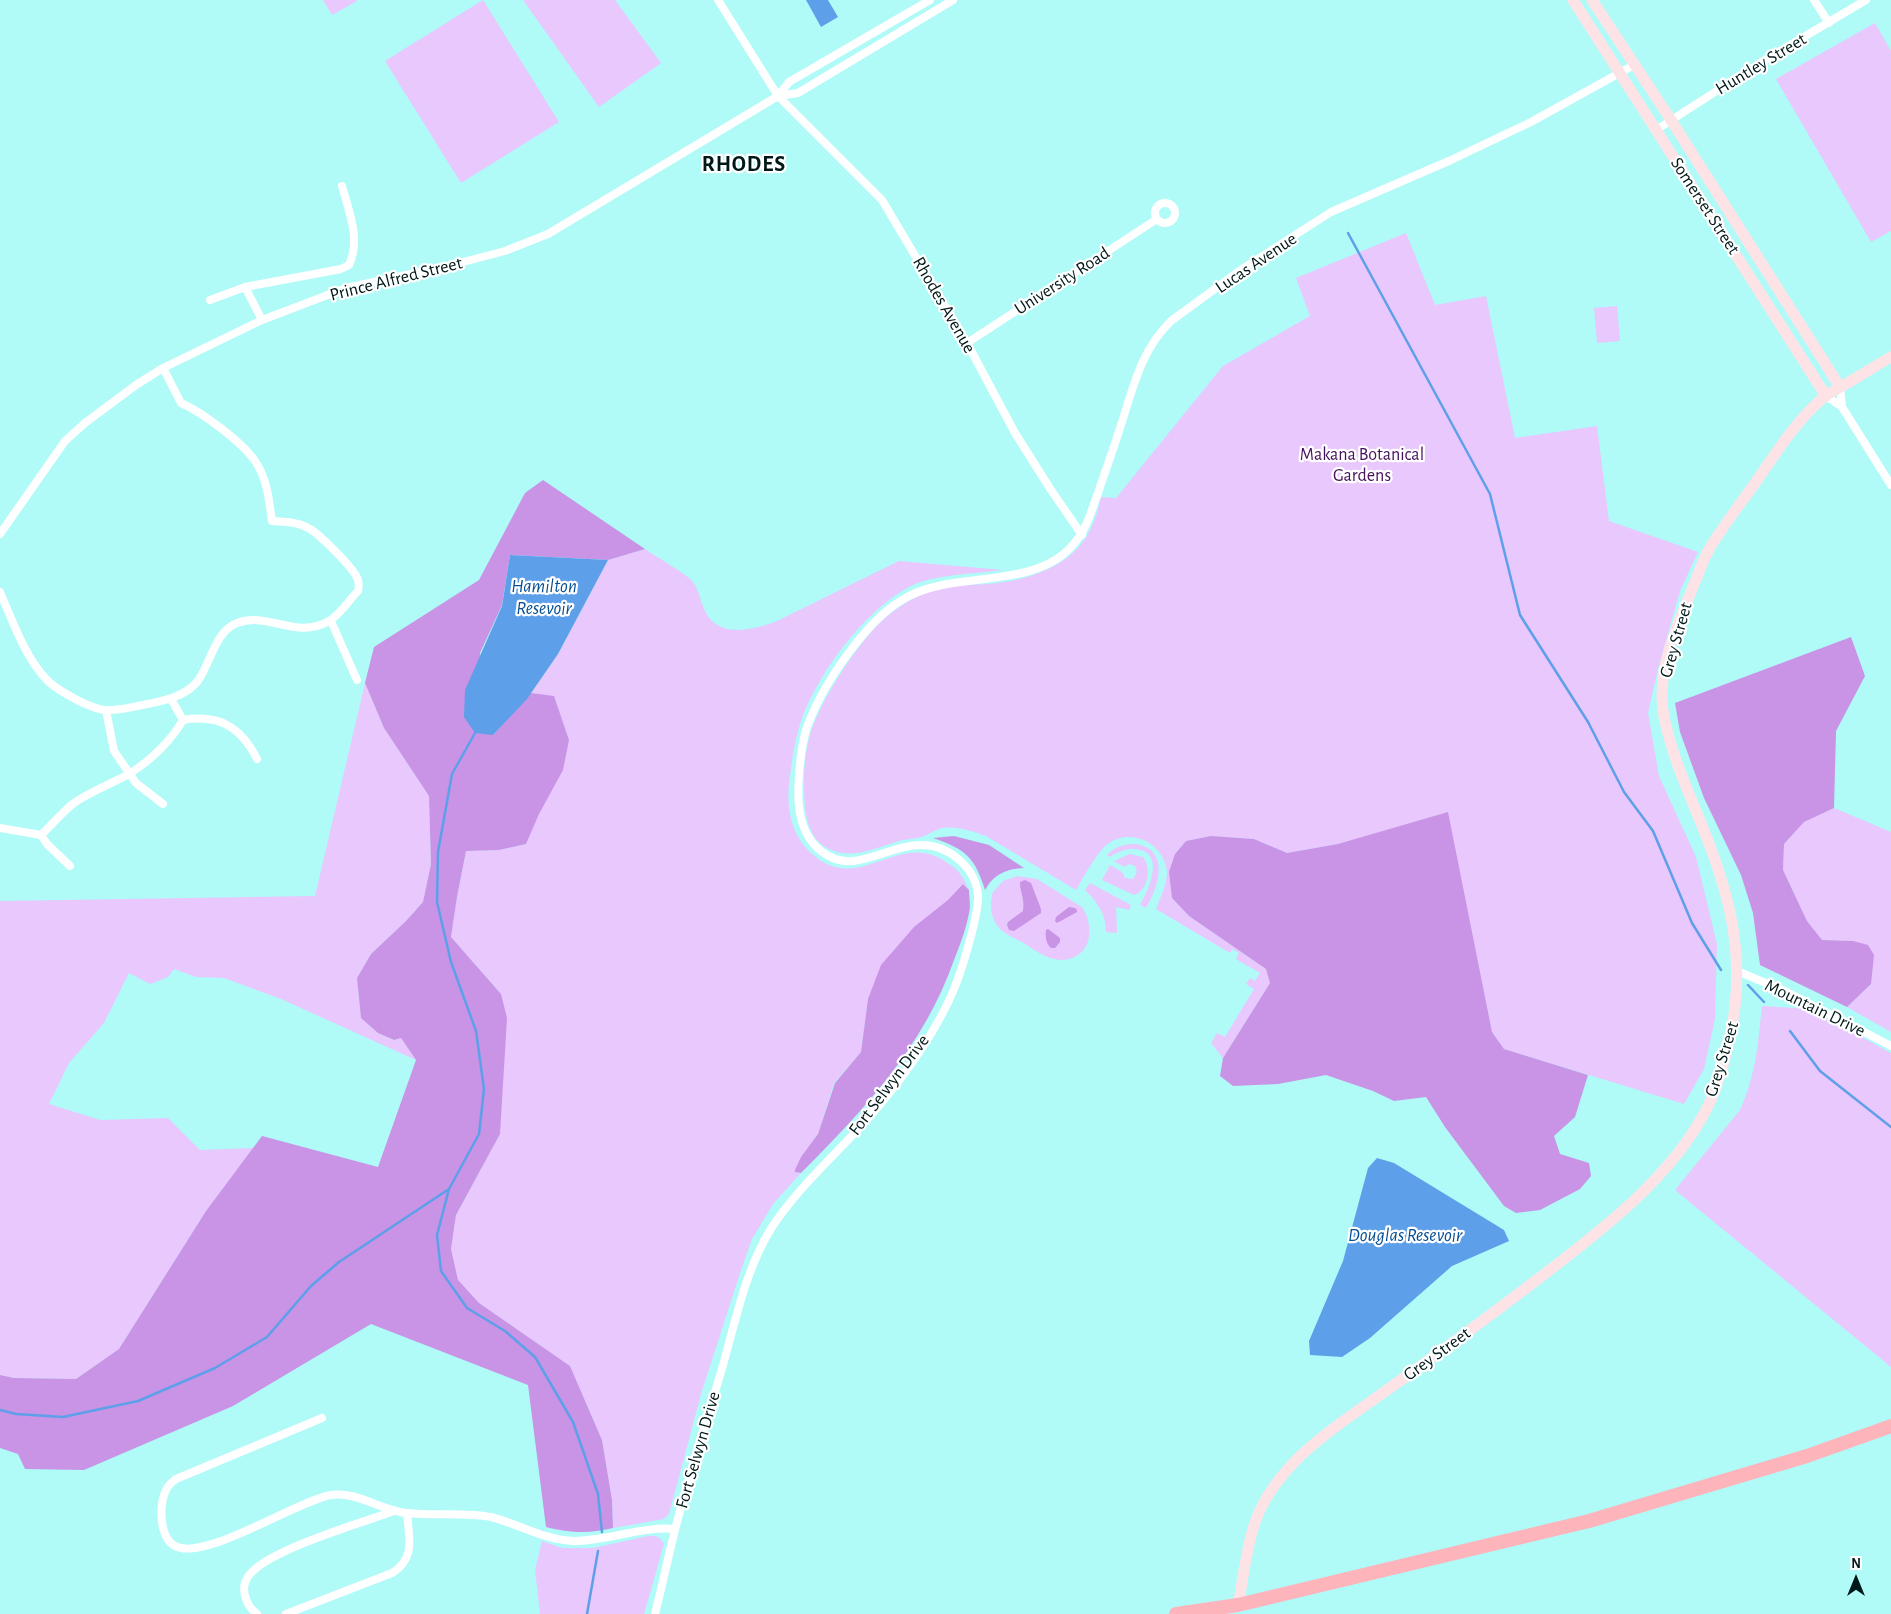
<!DOCTYPE html>
<html>
<head>
<meta charset="utf-8">
<style>
  body { margin:0 }
  #map { position:relative; width:1891px; height:1614px; overflow:hidden; background:#b0faf8; font-family:"Alegreya Sans",sans-serif }
  canvas { display:block }
  .north { position:absolute; left:1831px; top:1554px; width:50px; height:50px; -webkit-text-stroke:4px #fff; paint-order:stroke; rotate:0deg; font-size:14px; font-weight:700; line-height:20px; text-align:center; color:#001818 }
  .north::after { content:''; display:block; margin:auto; width:18px; height:22px; background:#001818; clip-path:polygon(50% 0,100% 100%,50% 72%,0 100%) }
</style>
</head>
<body>
<div id="map">
<canvas width="1891" height="1614"></canvas>
<div class="north">N</div>
</div>
<script>
const g = document.querySelector('canvas').getContext('2d');
g.lineJoin = 'round';
function fillPath(path, color) {
  g.fillStyle = color;
  g.fill(path, 'evenodd');
}
function trace(path, color, width, dash) {
  g.strokeStyle = color;
  g.lineWidth = width;
  g.lineCap = dash ? 'butt' : 'round';
  g.setLineDash(dash || []);
  g.stroke(path);
}
function drawText(font, color, halo, rows, align = 'center') {
  g.font = font + ' "Alegreya Sans",sans-serif';
  g.lineWidth = 4.5;
  g.setLineDash([]);
  g.textBaseline = 'middle';
  g.strokeStyle = halo;
  g.fillStyle = color;
  for (const [text, x, y, turn = 0] of rows) {
    g.save();
    g.translate(x, y);
    g.rotate((+turn || 0) * Math.PI / 180);
    g.textAlign = isNaN(turn) ? turn : align;
    if (halo) g.strokeText(text, 0, 0);
    g.fillText(text, 0, 0);
    g.restore();
  }
}
const green = new Path2D(`
  M323 0H356L357 1 332 15Z
  M483 0 559 122 461 183 385 61Z
  M523 0H615L661 63 599 107Z
  M1875 23 1891 51V231L1871 242 1776 79Z
  M1406 233 1435 305 1486 296 1515 438 1597 426 1609 521 1698 552 1680 591 1658 669 1648 713 1659 776 1696 857 1717 944 1715 1019 1704 1069 1684 1104 1504 1049 1492 1032 1469 919 1338 844 1287 853 1254 839 1211 836 1186 841 1175 854 1172 898 1189 916 1266 969 1270 983 1223 1058 1211 1043 1217 1033 1225 1037 1254 989 1246 984 1250 978 1255 981 1260 973 1236 959 1239 953 1232 949 1230 953 1156 909C1160 898 1167 885 1167 872 1165 845 1133 827 1109 843 1097 851 1084 877 1076 890L986 836C972 831 957 826 942 828 934 830 929 835 921 837 915 839 906 839 899 841 875 848 851 861 827 848 804 836 804 802 804 780 804 766 806 749 810 735 820 701 862 635 890 614 904 603 920 594 937 589 959 583 982 586 1004 582 1026 579 1049 571 1067 558 1088 542 1096 521 1101 497L1116 498 1223 366 1310 316 1296 278Z
  M1617 306 1620 341 1597 343 1594 308Z
  M645 549C655 556 688 575 693 582 699 590 701 603 705 611 718 639 754 630 777 621L899 561 1003 570C975 574 931 574 907 588 864 612 819 672 802 718 796 735 793 752 791 769 786 797 787 826 806 848 809 852 814 855 817 858 861 891 898 833 943 860 958 869 962 874 969 890L963 884 868 999 861 1052 834 1083 818 1134 801 1157 798 1174 801 1173 773 1204 752 1239 741 1270 701 1394 669 1514 664 1519 613 1528 612 1500 602 1440 570 1366 479 1303 458 1281 451 1249 456 1215 500 1134 501 994 451 937 457 897 466 851 499 850 526 844 569 740 554 697 531 693 558 654 608 560Z
  M365 683 384 728 429 796 431 864 423 902 406 921 371 954 357 978 361 1018 378 1033 393 1040 401 1038 416 1060 281 999 224 978 196 977 174 969 168 977 150 984 129 973 104 1023 69 1063 49 1104 100 1120 168 1118 200 1150 254 1148 206 1211 119 1349 76 1379 14 1378 0 1375V901L315 896Z
  M1834 808 1891 832V1032L1847 1007 1871 984 1853 941 1822 940 1807 921 1783 870 1784 844 1803 822Z
  M1137 844C1171 851 1158 888 1146 908L1140 905C1150 888 1167 849 1132 849 1124 849 1117 852 1110 857L1107 855C1115 846 1125 844 1137 844Z
  M1130 854 1143 857C1152 869 1148 890 1134 895L1102 880 1110 865 1122 872 1125 878 1133 879 1137 872 1135 866 1129 864 1124 867 1114 861Z
  M1017 876 1037 879 1082 907C1088 916 1090 925 1089 936 1088 944 1085 950 1078 955 1058 968 1039 953 1022 942 1012 937 1000 932 995 922 990 913 990 901 993 892L1003 881Z
  M1090 883 1131 905 1129 910 1116 907 1117 933 1106 932C1106 914 1098 903 1085 890Z
  M1762 1006 1810 1009 1891 1053V1367L1675 1190 1740 1110C1756 1076 1758 1042 1762 1006Z
  M648 1536C656 1535 660 1537 664 1544L644 1614H540L535 1570 542 1541 562 1548H593Z`);
const forest = new Path2D(`
  M543 480 645 549 608 560 510 555 502 605 480 653 493 735 531 693 554 696 569 740 563 770 539 814 526 844 499 850 466 851 457 897 451 937 501 994 507 1018 500 1134 456 1215 451 1249 458 1280 479 1303 570 1366 602 1440 612 1500 613 1528C588 1534 571 1533 546 1527L528 1385 371 1324 233 1406 84 1470 25 1469 18 1454 0 1448V1375L14 1378 76 1379 119 1349 206 1211 262 1136 378 1167 416 1060 401 1038 394 1040 378 1033 361 1018 357 978 371 954 406 921 423 902 431 864 429 796 384 728 365 683 374 647 479 580 525 493Z
  M1851 637 1865 676 1836 731 1834 808 1804 822 1784 844 1783 870 1807 921 1822 940 1853 941 1868 945 1874 955 1871 984 1847 1007 1760 965 1753 913 1741 875 1704 798 1680 732 1675 703Z
  M1448 812 1492 1032 1504 1049 1588 1075 1575 1117 1554 1136 1560 1154 1589 1163 1591 1176 1580 1189 1540 1210 1516 1213 1504 1206 1445 1127 1426 1097 1394 1101 1373 1091 1326 1075 1278 1084 1233 1086 1220 1076 1223 1058 1270 983 1266 969 1189 916 1172 898 1169 872 1175 854 1186 841 1211 836 1254 839 1287 853 1338 844Z
  M954 836 989 845 1024 868C1006 869 994 874 985 890 975 857 965 849 933 838Z
  M1025 880 1031 883 1041 909V913L1014 931 1009 930 1007 925 1008 922 1023 911C1025 898 1020 894 1020 882Z
  M963 884 969 890C969 897 971 906 969 913 966 929 960 945 954 960 924 1046 864 1110 801 1173L795 1172V1170L801 1157 818 1134 835 1083 861 1052 868 999 881 965 914 927 948 900Z
  M1069 907 1075 908 1077 910V912L1057 923 1055 921 1056 917Z
  M1048 929 1060 938V942L1055 948H1051C1046 944 1045 936 1046 930Z`);
const water = new Path2D(`
  M806 0H828L838 17 821 27Z
  M510 555 608 560 558 654 527 699 493 735 475 733 464 717 465 690 502 606Z
  M1377 1158 1394 1163 1504 1230 1509 1241 1452 1266 1370 1338 1342 1357 1310 1355 1309 1341 1343 1261 1368 1168Z`);
const stream = new Path2D(`
  M1348 233 1490 494 1520 615 1588 722 1624 792 1653 831 1692 923 1721 970
  M475 733 452 774 438 852 437 902 451 962 476 1031 484 1089 479 1134 449 1189 437 1235 441 1271 467 1308 505 1331 535 1357 573 1422 598 1494 602 1532
  M1748 985 1764 1002
  M1790 1031 1820 1071 1891 1127
  M0 1410 16 1414 63 1417 138 1401 215 1368 267 1337 311 1286 339 1262 449 1189
  M587 1614 598 1551`);
const minor = new Path2D(`
  M718 0 778 96 882 200 967 343 1015 433 1051 490 1082 535
  M1814 0 1829 23
  M778 96 798 93 953 0
  M1656 130 1760 63 1866 0
  M1155 213a10 10 0 1 1 20 0a10 10 0 1 1-20 0Z
  M245 287 341 269 349 265C361 239 349 212 342 186
  M210 300 245 287 262 320
  M967 343 1157 219
  M1840 387 1842 407
  M1826 396 1842 407 1891 485
  M0 534 65 441 85 423 136 385 163 368 262 320 346 288 448 266 505 251 548 234 778 96 789 82 930 0
  M0 592C12 620 25 657 46 679 54 688 66 694 77 700 86 704 95 709 105 710 118 711 131 707 143 705 162 701 183 698 197 682 211 664 214 632 237 623 268 611 296 640 329 621 340 615 349 600 358 591 359 587 359 584 358 580 355 569 320 535 310 529 299 522 286 522 272 521 269 500 267 478 255 461 242 442 202 412 181 403L163 368
  M331 621 357 680
  M106 710 114 751 136 783 163 804
  M183 720C219 714 241 727 257 759
  M0 828 41 835 47 844 70 866
  M41 835C52 825 62 812 74 803 91 791 111 784 129 774 151 760 170 742 183 720L171 699
  M1737 971 1785 991 1891 1046
  M322 1418 176 1479C172 1482 168 1485 166 1490 159 1505 159 1537 175 1546 204 1562 296 1501 331 1495 357 1491 382 1511 407 1513 435 1516 463 1512 491 1517 519 1524 544 1540 574 1541 608 1541 641 1526 675 1529
  M257 1614C245 1605 239 1586 250 1574 271 1549 361 1523 394 1511
  M286 1614 392 1573C416 1558 409 1538 407 1513
  M655 1614C662 1586 668 1558 675 1530 689 1475 707 1420 723 1365 736 1319 746 1268 772 1227 797 1189 832 1158 863 1124 896 1088 935 1035 954 989 962 970 978 917 978 897 977 868 948 844 920 845 897 845 876 859 853 861 842 862 830 858 821 851 793 829 797 787 801 755 803 743 804 733 809 722 824 683 866 621 902 600 914 592 928 588 942 585 983 576 1040 581 1071 547 1087 530 1090 514 1098 493 1105 472 1113 450 1120 428 1133 389 1140 351 1171 321L1242 269 1331 212 1451 160 1531 122 1634 65`);
const secondary = new Path2D(`
  M1573 0 1826 396
  M1592 0 1671 120 1840 387
  M1238 1605C1244 1575 1248 1532 1262 1506 1289 1454 1341 1423 1387 1390 1438 1354 1488 1317 1538 1279 1599 1232 1672 1178 1707 1108 1718 1087 1724 1064 1729 1041 1747 964 1732 900 1703 828 1688 791 1672 756 1664 717 1655 672 1678 623 1695 582 1700 570 1704 557 1711 546 1726 522 1744 499 1760 476 1779 448 1798 419 1824 397 1830 392 1838 389 1844 385 1860 376 1875 366 1891 357`);
const trunk = new Path2D(`
  M1176 1614 1238 1605 1589 1521 1807 1456 1891 1426`);
const streetNames = [
  ["Huntley Street",1761,64,-31],
  ["Somerset Street",1705,206,57],
  ["Lucas Avenue",1256,263,-34],
  ["Prince Alfred Street",396,279,-14],
  ["University Road",1062,281,-33],
  ["Rhodes Avenue",944,305,60],
  ["Grey Street",1676,640,-74],
  ["Mountain Drive",1815,1008,26],
  ["Grey Street",1722,1059,-73],
  ["Fort Selwyn Drive",889,1085,-53],
  ["Grey Street",1437,1354,-36],
  ["Fort Selwyn Drive",698,1450,-74]
];
const parkNames = [
  ["Makana Botanical",1362,455],
  ["Gardens",1362,476]
];
const waterNames = [
  ["Hamilton",544,586],
  ["Resevoir",544,608],
  ["Douglas Resevoir",1405,1235]
];
const districtNames = [
  ["RHODES",744,164]
];
fillPath(green, '#e9c8fd');
fillPath(forest, '#c993e6');
fillPath(water, '#5e9fea');
trace(stream, '#5e9fea', 2.5);
trace(minor, '#fff', 8);
trace(secondary, '#fee3e6', 11);
trace(trunk, '#feb4bb', 14);
drawText('18px', '#001818', '#fff', streetNames);
drawText('18px', '#46125c', '#fff', parkNames);
drawText('italic 19px', '#074f93', '#fff', waterNames);
g.letterSpacing = '1px';
drawText('bold 22px', '#001818', '#fff', districtNames);
g.letterSpacing = '0px';
</script>
</body>
</html>
